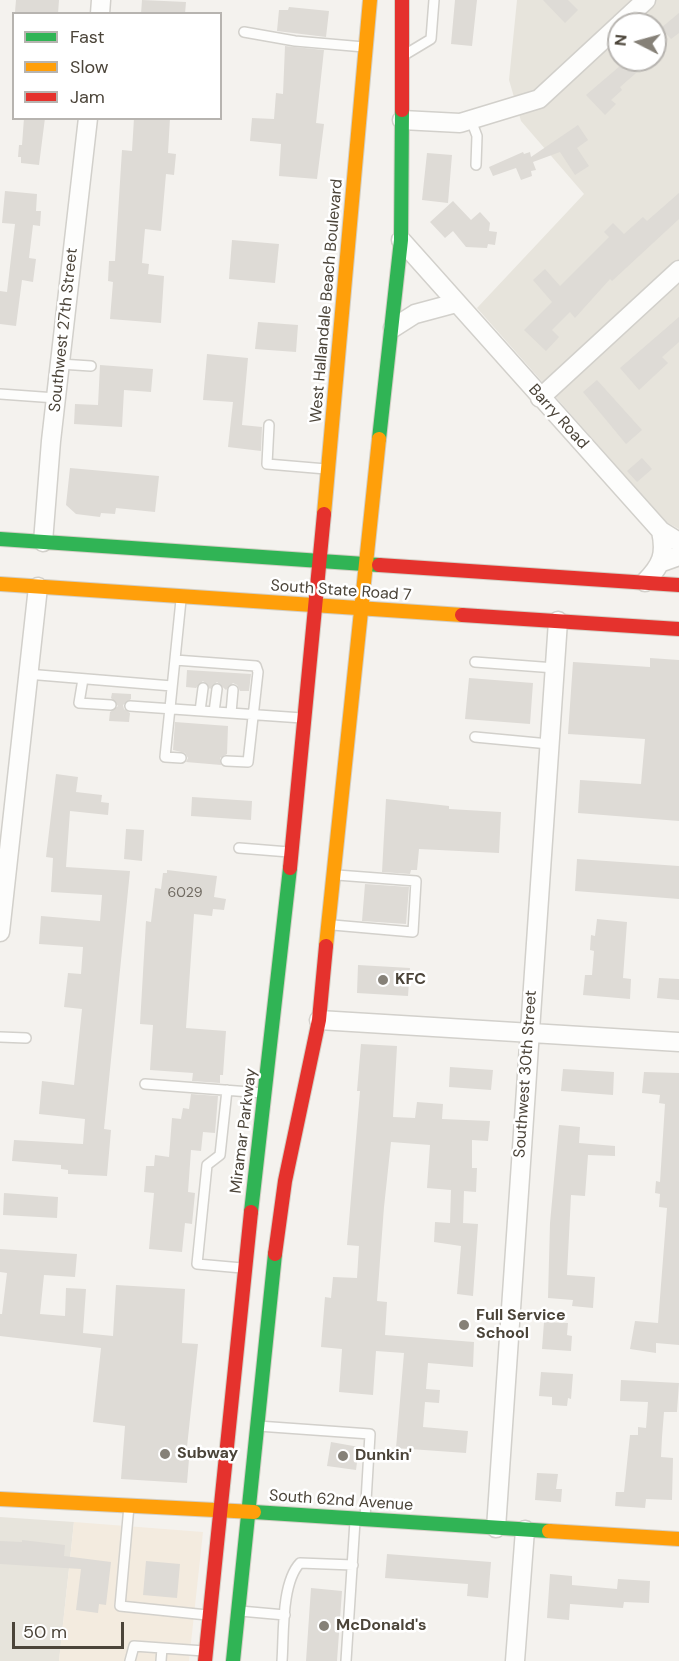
<!DOCTYPE html>
<html>
<head>
<meta charset="utf-8">
<style>
  body { margin:0 }
  #map { position:relative; width:679px; height:1661px; overflow:hidden; background:#f4f2ee; font-family:"DM Sans",sans-serif }
  canvas { display:block }
  .legend { position:absolute; left:12px; top:12px; width:210px; height:108px; box-sizing:border-box; background:#fff; border:2px solid #b7b4b0; margin:0; padding:8px 10px; list-style:none; font-size:18px; color:#4b4439 }
  .legend li { display:flex; align-items:center; gap:12px; height:30px }
  .legend b { width:30px; border:2px solid #b7b4b0 }
  .north { position:absolute; left:607px; top:12px; width:60px; height:60px; box-sizing:border-box; background:#fff; border:2px solid #b7b4b0; border-radius:50%; rotate:276deg; font-size:16px; font-weight:700; line-height:24px; text-align:center; color:#4b4439 }
  .north::after { content:''; display:block; margin:auto; width:21px; height:27px; background:#868178; clip-path:polygon(50% 0,100% 100%,50% 72%,0 100%) }
  .scale { position:absolute; left:12px; top:1622px; width:112px; height:27px; box-sizing:border-box; border:3px solid #4b4439; border-top:0; padding-left:8px; font-size:18px; line-height:21px; white-space:nowrap; color:#4b4439; -webkit-text-stroke:4px #fff; paint-order:stroke }
</style>
</head>
<body>
<div id="map">
<canvas width="679" height="1661"></canvas>
<ul class="legend">
<li><b style="height:8px;background:#30b455"></b>Fast</li>
<li><b style="height:8px;background:#ff9f0a"></b>Slow</li>
<li><b style="height:8px;background:#e5322d"></b>Jam</li>
</ul>
<div class="north">N</div>
<div class="scale">50 m</div>
</div>
<script>
const g = document.querySelector('canvas').getContext('2d');
g.lineJoin = 'round';
function fillPath(path, color) {
  g.fillStyle = color;
  g.fill(path, 'evenodd');
}
function trace(path, color, width, dash) {
  g.strokeStyle = color;
  g.lineWidth = width;
  g.lineCap = dash ? 'butt' : 'round';
  g.setLineDash(dash || []);
  g.stroke(path);
}
function drawText(font, color, halo, rows, align = 'center') {
  g.font = font + ' "DM Sans",sans-serif';
  g.lineWidth = 5;
  g.setLineDash([]);
  g.textBaseline = 'middle';
  g.strokeStyle = halo;
  g.fillStyle = color;
  for (const [text, x, y, turn = 0] of rows) {
    g.save();
    g.translate(x, y);
    g.rotate((+turn || 0) * Math.PI / 180);
    g.textAlign = isNaN(turn) ? turn : align;
    if (halo) g.strokeText(text, 0, 0);
    g.fillText(text, 0, 0);
    g.restore();
  }
}
const residential = new Path2D(`
  M517 0H679V529L666 522 477 308 584 194 521 121 509 80ZM619 24H655V60H619Z
  M0 1517 74 1522 59 1661H0Z`);
const commercial = new Path2D(`
  M74 1522 203 1532 189 1661H59Z`);
const building = new Path2D(`
  M16 0H59L58 14H19L15 12Z
  M142 0 186 2 185 14H141Z
  M455 0H477L472 46 451 44Z
  M543 0H568L578 10 565 23Z
  M289 7 329 11 326 37 277 31 279 10H288Z
  M679 13V33L671 39 661 28Z
  M285 46 324 50 316 123 324 124 317 179 279 176 281 144 250 141 252 118 274 119 276 93 283 94Z
  M627 60H651L620 87 622 90 611 100 616 104 605 115 586 95Z
  M24 118H45L39 165 21 163V157H18L19 145H22Z
  M134 118H170L168 153 176 154 174 175 166 174 161 231 145 229 142 263 149 264 148 274 164 276 161 323 110 319 113 282 108 281 109 261H115L122 150 132 151Z
  M578 125 588 140 577 148 589 166 575 175 560 152 533 162 536 170 531 171 532 176 521 180 516 168 493 176 489 167 523 152 524 154 530 152 531 157Z
  M427 153 452 155 448 203 422 200Z
  M5 191 37 194 36 211H41L40 226 33 225 29 258 36 259 33 282 22 280 16 326 0 324V291L7 292 15 224 2 223Z
  M679 193V219L612 281 610 279 575 318 570 312 552 330 559 337 546 351 524 330 552 302 533 280 545 269 560 286 609 237 604 232 613 223 624 234 643 217 647 221Z
  M453 201 471 220 480 212 490 223 489 231 497 232 495 245 488 244 487 248 466 247 453 231 445 238 430 222Z
  M232 240 279 244 275 283 229 279Z
  M679 317V342L662 357 668 363 639 390 620 368Z
  M258 322 298 325 296 352 255 349Z
  M207 354 248 358 242 425 262 427 261 451 228 447 233 402 203 400Z
  M100 365 153 369 151 392 124 390 122 427 74 424 75 404 98 405Z
  M597 380 642 430 626 444 583 392Z
  M642 458 652 469 637 482 627 471Z
  M70 468 159 476 155 512 116 508 115 514 101 513 100 517 76 514 66 505Z
  M650 658 679 660V821L578 813 580 780 641 784 645 739 568 734 573 662 650 667Z
  M187 670 251 674 249 691H240L237 685 233 683 226 690 217 682 210 689 203 681 196 688 186 687Z
  M469 678 533 683 530 724 465 719Z
  M112 693 131 694V699L123 705 124 709 130 713 129 722 109 721 110 712 118 706 111 698Z
  M175 722 228 726 227 754 220 758 221 765 186 762 188 758 185 753 173 750Z
  M56 774 78 777 76 792 102 795 101 802 109 803 108 815 70 811 66 867 130 871 104 1129 111 1130 107 1176 68 1174V1170L61 1169V1165L12 1161 14 1140 83 1144 85 1119 39 1114 42 1081 74 1085 82 1009 64 1007 68 973 81 974 83 947 39 944 41 916 100 921 102 895 51 892 53 858 46 857Z
  M192 797 252 801 251 820 191 816Z
  M386 799 449 806V809L501 812 499 853 419 849 417 870H411L410 874 382 872Z
  M126 829 144 830 142 861 124 859Z
  M577 859 679 866V899L575 891Z
  M167 870 217 876 214 897 226 899 224 910 213 909 212 916 194 914 186 1028 226 1031 223 1075H220V1083L192 1081 193 1073 150 1070 153 1025 140 1024 146 921 151 922 155 888 161 889 163 873H167Z
  M365 884 409 887 406 924 362 921Z
  M597 919 627 922 623 978 631 979 630 999 583 995 585 975H592L594 951 590 950 591 935 595 936Z
  M358 965 410 968 408 996 357 993Z
  M659 978 679 979V1000L657 998Z
  M361 1044 397 1046 393 1117 415 1118 417 1102 443 1104 442 1119 490 1121 488 1141 472 1140V1168H477L476 1192 464 1191 463 1223 478 1224 473 1296 457 1294 461 1246 434 1242 435 1222 450 1223 451 1190 427 1188 430 1145 391 1142 384 1207 377 1301 387 1302 385 1335 474 1342 473 1367 428 1363 426 1389 440 1390 439 1403 425 1402 423 1427 468 1431 466 1453 396 1448 404 1353 376 1351 373 1395 339 1392 342 1349 321 1347 325 1297 331 1298 333 1277 357 1278 359 1246 347 1245 360 1091H357Z
  M450 1067 493 1070 491 1090 449 1087Z
  M563 1069 614 1072 613 1095 561 1091Z
  M644 1072 679 1073V1345L656 1343V1353L630 1349 635 1321 658 1323 667 1208 659 1207 660 1194 655 1193 656 1181 660 1182 665 1104 659 1103 660 1095 642 1093Z
  M191 1094 218 1096 215 1133 203 1132 201 1151 191 1150 188 1192 195 1193 192 1224 185 1223 182 1252 149 1249 154 1193 144 1192 146 1166H154L155 1155 169 1157 172 1118 181 1119 183 1108 189 1109Z
  M559 1125 580 1127 579 1143 615 1146V1156L588 1155 585 1196 571 1195 567 1275 595 1277 593 1308 572 1306 573 1300 548 1298 550 1223Z
  M4 1193 58 1197 57 1218 3 1215Z
  M0 1249 77 1254 75 1277 44 1275 40 1314 65 1316 66 1288 86 1289 83 1333 113 1336 116 1285 185 1289 182 1343 198 1344 187 1447H190L187 1483 121 1479 125 1426 93 1422 101 1348 0 1336V1314H2L7 1273 0 1272Z
  M544 1322 568 1323 567 1335 572 1336 571 1351 542 1349Z
  M541 1372 573 1374 571 1399 568 1398 567 1406 552 1405V1397L539 1396Z
  M621 1380 679 1383 677 1412H664L662 1437 661 1457 673 1458 672 1500 646 1499 645 1508 615 1506 616 1492H624L630 1435H638V1427L646 1428 648 1402 620 1401Z
  M331 1442 359 1447 356 1470 327 1466Z
  M537 1473 558 1474 556 1489H562L561 1502 535 1500Z
  M22 1540 65 1545 64 1556 111 1562 106 1605 99 1604 98 1613 76 1610 81 1569 0 1564V1541L22 1542Z
  M387 1554 491 1562 488 1598 467 1596 468 1584 385 1578Z
  M146 1561 180 1564 177 1598 143 1595Z
  M550 1574 572 1576V1585L617 1589 618 1579 650 1581 649 1603 624 1602 623 1608 570 1604 569 1620 547 1618Z
  M311 1588 342 1591 337 1661H306Z`);
const lane = new Path2D(`
  M244 32 295 41 364 47
  M406 54 431 39 434 0
  M471 120 477 136 476 165
  M60 364 91 366
  M0 394 56 398
  M269 425 267 464 326 469
  M175 660 256 666 258 672 248 762 226 761
  M475 662 555 668
  M27 674 172 686
  M83 679 79 703 111 705
  M130 706 302 718
  M200 711 203 688
  M214 712 217 689
  M231 713 233 690
  M475 737 549 744
  M181 758 165 757 181 600
  M239 848 289 852
  M333 925 413 932 416 881 337 875
  M0 1037 26 1038
  M145 1084 263 1093
  M227 1090 220 1155 207 1165 197 1264 242 1268
  M258 1426 370 1434 365 1518
  M129 1506 120 1606 207 1615
  M240 1611 285 1615
  M130 1661 134 1646 162 1648
  M161 1661 162 1648 204 1651
  M282 1661C284 1635 281 1583 300 1563L353 1565
  M346 1661 355 1521`);
const street = new Path2D(`
  M100 14 101 0
  M620 24 646 0
  M402 120 460 123 539 99 619 25
  M401 240 661 531 679 542
  M393 328 415 314 456 303
  M540 398 679 270
  M43 542 51 441 88 118
  M662 562 679 556
  M645 582C662 565 666 554 661 531
  M0 932 38 587
  M319 1020 679 1042
  M496 1528 558 621
  M515 1661 525 1530`);
const fast = new Path2D(`
  M379 439 401 240 402 110
  M0 539 379 565
  M251 1212 290 868
  M254 1512 549 1531
  M233 1661 275 1254`);
const slow = new Path2D(`
  M324 514 370 0
  M0 584 462 615
  M326 946 379 439
  M0 1499 254 1512
  M549 1531 679 1539`);
const jam = new Path2D(`
  M402 110V0
  M379 565 679 585
  M462 615 679 629
  M290 868 324 514
  M275 1254 285 1181 319 1020 326 946
  M205 1661 251 1212`);
const markers = [
  [383,980,6,"#868178"],
  [464,1325,6,"#868178"],
  [165,1454,6,"#868178"],
  [343,1456,6,"#868178"],
  [324,1626,6,"#868178"]
];
const numberNames = [
  ["6029",185,893]
];
const streetNames = [
  ["West Hallandale Beach Boulevard",327,301,-85],
  ["Southwest 27th Street",64,330,-84],
  ["Barry Road",558,417,48],
  ["South State Road 7",341,591,4],
  ["Southwest 30th Street",526,1074,-86],
  ["Miramar Parkway",244,1131,-83],
  ["South 62nd Avenue",341,1501,4]
];
const poiNames = [
  ["KFC",395,980],
  ["Full Service",476,1316],
  ["School",476,1334],
  ["Subway",177,1454],
  ["Dunkin'",355,1456],
  ["McDonald's",336,1626]
];
fillPath(residential, '#e7e4dc');
fillPath(commercial, '#f3ebdf');
fillPath(building, '#dedbd6');
trace(lane, '#d2d0cb', 12);
trace(street, '#d2d0cb', 21);
trace(fast, '#d3cfc5', 16);
trace(slow, '#d3cfc5', 16);
trace(jam, '#d3cfc5', 16);
trace(lane, '#fdfdfc', 9);
trace(street, '#fdfdfc', 18);
trace(fast, '#30b455', 14);
trace(slow, '#ff9f0a', 14);
trace(jam, '#e5322d', 14);
for (const [x, y, r, color] of markers) {
  const dot = new Path2D();
  dot.arc(x, y, r, 0, 2 * Math.PI);
  g.fillStyle = color;
  g.fill(dot);
  trace(dot, '#fff', 2);
}
drawText('14px', '#706a61', null, numberNames);
drawText('16px', '#4b4439', '#fff', streetNames);
drawText('bold 16px', '#4b4439', '#fff', poiNames, 'left');
</script>
</body>
</html>
